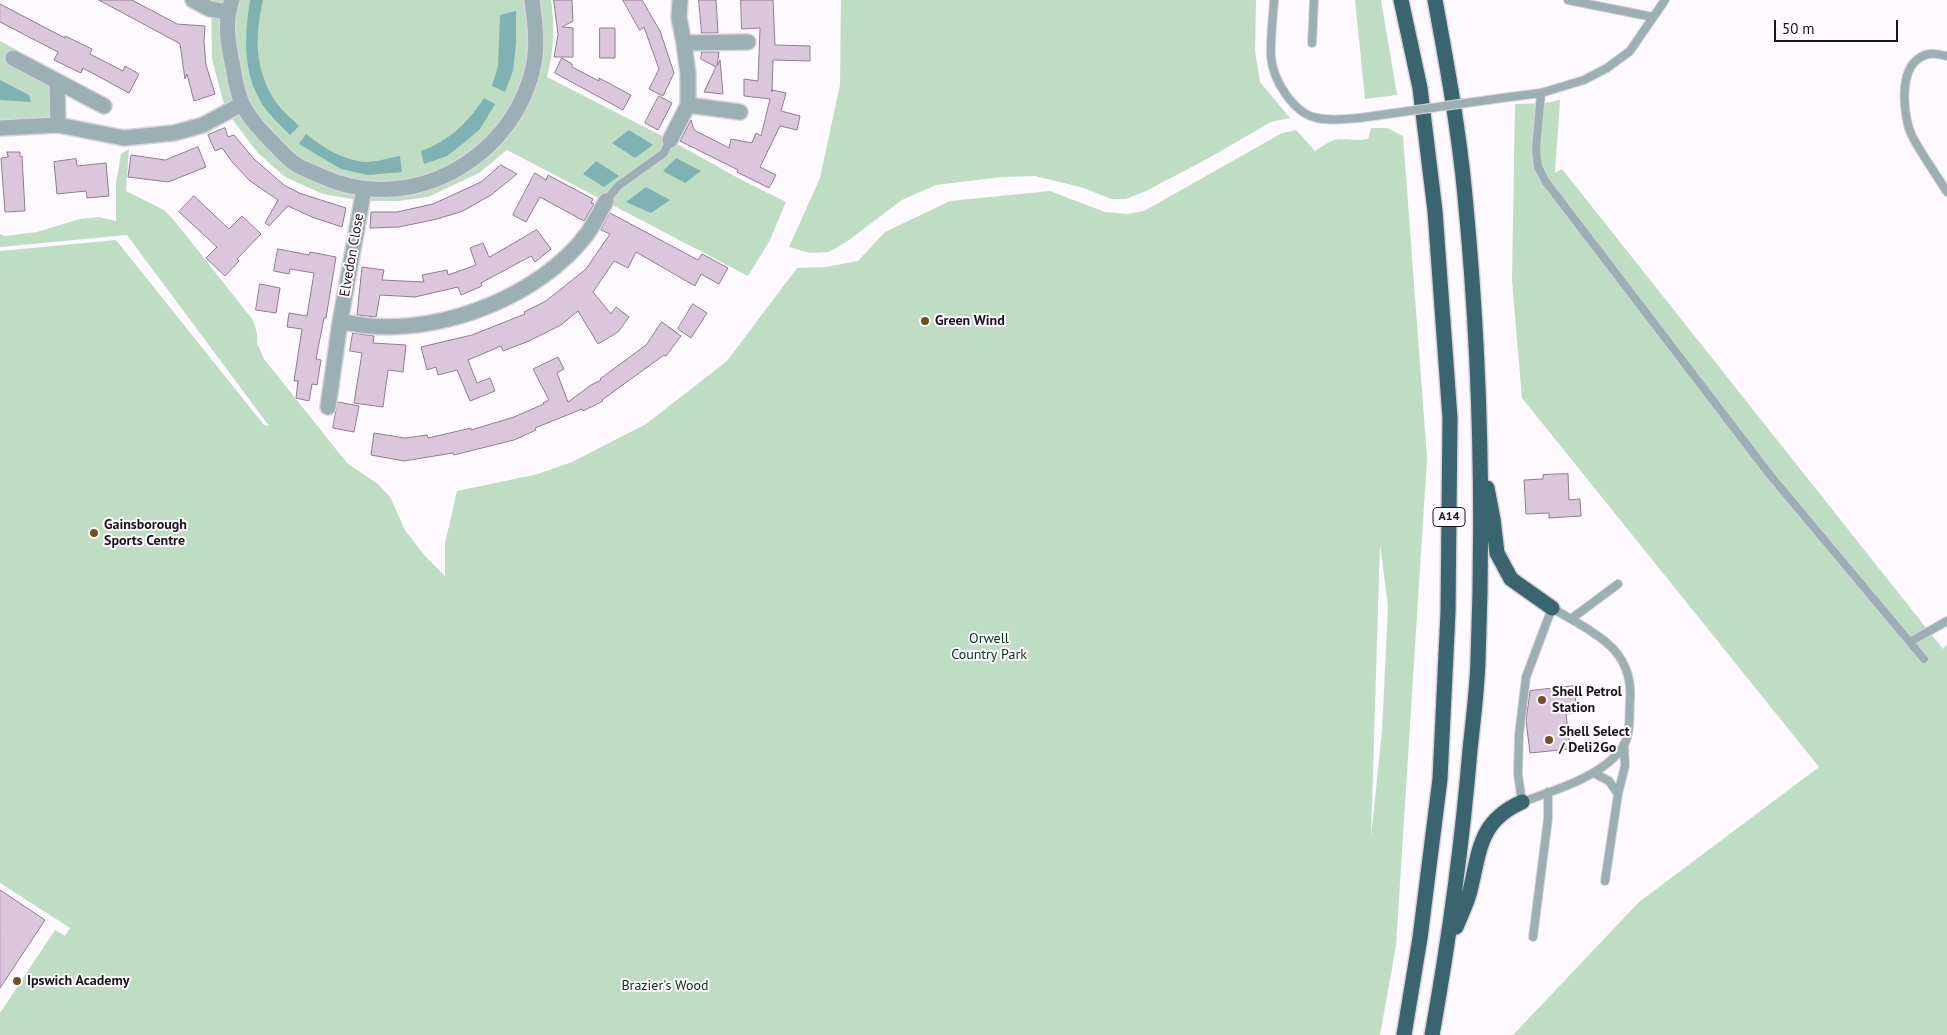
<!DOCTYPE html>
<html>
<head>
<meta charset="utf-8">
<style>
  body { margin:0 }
  #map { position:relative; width:1947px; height:1035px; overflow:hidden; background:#fef9fe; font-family:"PT Sans",sans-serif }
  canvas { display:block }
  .scale { position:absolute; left:1774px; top:20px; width:124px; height:22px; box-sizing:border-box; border:2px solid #1b131a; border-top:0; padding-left:6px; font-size:15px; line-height:18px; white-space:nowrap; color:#1b131a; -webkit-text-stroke:4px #fef9fe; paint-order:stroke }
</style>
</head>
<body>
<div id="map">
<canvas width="1947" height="1035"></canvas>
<div class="scale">50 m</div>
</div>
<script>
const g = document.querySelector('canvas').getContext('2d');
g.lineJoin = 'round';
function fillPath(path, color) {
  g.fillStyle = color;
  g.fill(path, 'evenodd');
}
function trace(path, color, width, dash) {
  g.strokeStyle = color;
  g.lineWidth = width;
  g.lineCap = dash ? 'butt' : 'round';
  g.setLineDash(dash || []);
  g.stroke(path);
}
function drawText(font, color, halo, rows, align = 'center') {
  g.font = font + ' "PT Sans",sans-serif';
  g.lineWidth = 4;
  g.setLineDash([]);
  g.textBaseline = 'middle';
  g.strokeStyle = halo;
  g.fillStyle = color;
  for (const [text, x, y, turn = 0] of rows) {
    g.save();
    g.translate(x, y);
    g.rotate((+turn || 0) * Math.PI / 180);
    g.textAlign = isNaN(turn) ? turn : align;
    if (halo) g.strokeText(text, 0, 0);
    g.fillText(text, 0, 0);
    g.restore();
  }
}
const green = new Path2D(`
  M211 0H551C555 27 554 51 547 77L670 140 738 178 786 202 770 240 748 276 507 150 479 173 428 197 398 201H362L323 194 285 177 258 153 235 123 223 101 212 59Z
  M841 0H1256L1255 51 1260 82 1290 118 1271 122 1207 159 1146 191 1126 199H1111L1084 188 1035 176 1002 177 936 185 902 200 849 240 829 252 810 253 789 247 820 178 840 85Z
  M1355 0H1381L1397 95 1365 99Z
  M0 41 17 50 14 58 57 81 58 125 0 128Z
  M1560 100 1555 173 1562 169 1943 649 1947 644V1035H1513L1639 902 1819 767 1522 398 1512 281 1515 104 1546 103Z
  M1371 128H1387L1403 136 1427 458 1396 946 1380 1035H0V1013L55 930 65 936 70 928 0 883V251L116 240 264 425 269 426 127 235 0 247V234L5 236 37 232 80 219 99 217 116 221V182L121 154 129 149 126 191 164 210 173 219 253 320 257 333V343L264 359 347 463 378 484 390 497 405 530 424 555 445 576V543L457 491 538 474 572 462 646 424 727 361 797 268 826 267 858 261 885 232 950 201 1050 191 1105 212 1127 214 1144 211 1282 133 1296 130 1315 151C1323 146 1330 140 1340 139 1350 139 1358 141 1368 139ZM1380 544 1388 606 1382 731 1371 837Z`);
const water = new Path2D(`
  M250 0H263C255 36 254 68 275 101 281 110 291 118 299 126L290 135C283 128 275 120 268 112 242 79 244 39 250 0Z
  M516 11V44L513 71 505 92 492 86 498 66 500 15Z
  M0 80 29 95 31 102 0 100Z
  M484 98 495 104 480 129 465 142 447 156 424 164 421 151C450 140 467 124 484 98Z
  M629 130 653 145 635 158 612 143Z
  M306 134C322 147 343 160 365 162 376 162 389 158 400 156L402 172 368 175 341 169 299 144Z
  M676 158 701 171 685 183 663 171Z
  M596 161 619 176 604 187 583 174Z
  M646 187 670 200 651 213 626 202Z`);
const building = new Path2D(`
  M99 0H132L177 24 205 26 204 41 206 65 215 94 194 101 187 74 185 79 180 44Z
  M554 0H572L573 21 562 27 573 28V57H554L558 35Z
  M623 0H642L660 31 674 73 663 96 649 89 659 69 644 27 640 30Z
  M699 0H716L718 33H702Z
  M741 0H773L775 45 810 46V61L773 60 772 92V90L786 93 781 111 800 116 797 130 780 126 760 167 776 175 769 188 737 172 738 170 680 141 691 120 694 130 729 148 731 139 752 143 756 133 761 136 770 99 744 96V79L758 81 760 28 742 29Z
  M0 4 65 38V36L92 49 90 54 123 71 125 66 139 74 129 93 83 68 81 73 54 60 58 52 0 22Z
  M600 28H615V58H600Z
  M702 52H719L717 66 720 60 723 94 704 92 716 67 701 59Z
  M562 58 572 64V67L599 81V78L631 95 623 110 555 73Z
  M659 96 672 103 658 130 645 123Z
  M225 128 228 137 234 135 254 159 284 185 299 193 346 208 342 227 312 217 288 206 269 226 265 223 278 200 250 181 233 163 222 148 215 151 208 135Z
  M198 147 206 167 168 182 128 177 131 155 165 160Z
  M7 152H20V157L22 156 25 211 5 212 1 158 8 157Z
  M76 159 77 166 106 163 109 196 87 198 86 191 57 194 54 162Z
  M501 165 517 174 491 195 463 211 437 219 399 227 370 228 371 212H397L433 204 481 182Z
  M535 173 546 180 548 175 593 199 591 203 594 204 584 221 540 197 526 222 513 215Z
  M194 196 229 229 242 216 261 234 237 259 239 261 225 276 206 258 217 247 179 212Z
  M610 213 698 260 702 254 728 268 719 284 701 274 695 286 636 252 628 268 614 261 593 292 611 314 616 307 629 317 618 332 598 344 578 311 561 325 529 341 503 351 501 346 468 360 477 383 490 378 495 391 470 401 457 370 438 375 436 367 427 370 421 347 472 335 525 314 524 312 546 301 586 269 610 234 601 230Z
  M537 230 551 249 535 262 531 256 481 283 482 286 461 295 458 287 415 297 380 295 376 317 357 315 362 267 384 270 382 280 424 282 422 275 447 270 448 275 476 265 470 248 483 243 489 257Z
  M278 249 309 255 310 252 336 257 326 318H324L316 359 321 360 317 385 312 384 309 401 296 398 298 381H294L302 329 287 327 289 313 307 316 314 273 290 269 289 274 274 271Z
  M260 284 280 288 276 313 256 310Z
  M693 304 707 313 691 338 678 329Z
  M662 322 681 336 666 356 664 355 602 400 603 401 583 411 582 409 535 428 536 430 514 440 454 455 453 453 404 461 371 455 374 433 405 438 427 435 428 438 471 428V430L514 417 544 404 543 403 549 400 533 369 558 357 564 369 557 373 568 402 591 385 601 380 600 379 646 345Z
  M353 333 374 336 373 343 406 345 403 372 388 370 383 407 354 403 362 353 350 351Z
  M338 402 359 406 354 432 333 428Z
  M1568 474 1569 500 1580 499 1581 516 1549 518V513L1526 514 1524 480 1543 479V475Z
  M1574 686 1577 713 1566 714 1570 749 1530 753 1526 720 1530 691Z
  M0 890 45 920 0 988Z`);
const service = new Path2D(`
  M1274 0C1273 19 1270 39 1271 57 1273 80 1293 113 1317 118 1331 121 1345 119 1359 118
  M1568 0 1653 17
  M1312 43 1314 0
  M1947 56C1938 54 1929 52 1921 57 1898 69 1903 117 1912 136 1922 155 1936 174 1947 192
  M1541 93 1536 149 1538 167 1546 182 1770 475 1924 659
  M1509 97 1541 93 1584 80 1607 68 1630 51 1665 0
  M606 201 618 186 664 153 670 140
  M1552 608C1570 619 1591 629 1607 643 1624 657 1632 678 1630 700 1629 714 1631 733 1624 745 1605 776 1555 790 1522 802L1518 774 1519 735 1526 677Z
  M1571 619 1618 584
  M1910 642 1947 621
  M1594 773 1609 781 1618 794
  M1605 881 1618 794 1625 766 1624 744
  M1533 937 1548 819V792`);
const minor = new Path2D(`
  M193 0 210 9 227 12
  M232 0C224 22 228 44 233 67 235 78 237 93 242 103 249 119 263 133 275 145 281 151 287 158 294 163 302 169 313 172 321 176 409 217 512 160 533 68 538 46 535 22 532 0
  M684 43 748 42
  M13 58 104 106
  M57 81 58 125
  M688 105 740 112
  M0 128 58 125 124 138 174 133 203 125 242 104
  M670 140 688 105V74L684 43 679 18 680 0
  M364 189 340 322C350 323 360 325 370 326 445 333 541 295 587 234 594 224 600 212 606 201
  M328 407 340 322`);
const trunk = new Path2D(`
  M1401 0 1420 88 1435 211 1450 418 1448 612 1440 779 1420 938 1404 1035
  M1487 488 1493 519 1497 553 1511 579 1552 608
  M1456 927C1461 915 1467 903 1470 891 1480 850 1479 821 1522 802
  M1432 1035C1449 940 1462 846 1470 750 1473 721 1477 691 1478 661 1484 506 1480 351 1465 196 1459 131 1447 65 1435 0`);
const serviceBridge = new Path2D(`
  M1359 118 1509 97`);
const markers = [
  [925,321,5,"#6f5126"],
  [94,533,5,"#6f5126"],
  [1542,700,5,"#6f5126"],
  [1549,740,5,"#6f5126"],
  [17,981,5,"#6f5126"]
];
const shields = [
  [1449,517,32]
];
const shieldNames = [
  ["A14",1449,517]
];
const streetNames = [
  ["Elvedon Close",352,255,-80]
];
const poiNames = [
  ["Green Wind",935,321],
  ["Gainsborough",104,525],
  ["Sports Centre",104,541],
  ["Shell Petrol",1552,692],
  ["Station",1552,708],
  ["Shell Select",1559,732],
  ["/ Deli2Go",1559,748],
  ["Ipswich Academy",27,981]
];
const parkNames = [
  ["Orwell",989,639],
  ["Country Park",989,655],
  ["Brazier's Wood",665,986]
];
fillPath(green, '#bfddc3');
fillPath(water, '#80b2b4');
fillPath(building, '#dcc6de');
trace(building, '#907c91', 1);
trace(service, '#dad4da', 10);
trace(minor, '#dad4da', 18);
trace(trunk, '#dad4da', 18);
trace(service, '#9bafb4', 8);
trace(minor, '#9bafb4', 15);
trace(trunk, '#3b656e', 15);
trace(serviceBridge, '#dad4da', 10, []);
trace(serviceBridge, '#9bafb4', 8);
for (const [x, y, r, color] of markers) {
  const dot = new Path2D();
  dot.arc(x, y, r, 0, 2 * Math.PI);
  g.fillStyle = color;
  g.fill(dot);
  trace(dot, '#fef9fe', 2);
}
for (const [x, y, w] of shields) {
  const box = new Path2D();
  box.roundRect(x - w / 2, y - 9.5, w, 19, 4);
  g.fillStyle = '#fef9fe';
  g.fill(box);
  trace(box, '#1b131a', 1);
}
drawText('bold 12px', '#1b131a', null, shieldNames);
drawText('14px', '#1b131a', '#fef9fe', streetNames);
drawText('bold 14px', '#1b131a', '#fef9fe', poiNames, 'left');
drawText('14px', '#003612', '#fef9fe', parkNames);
</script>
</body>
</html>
